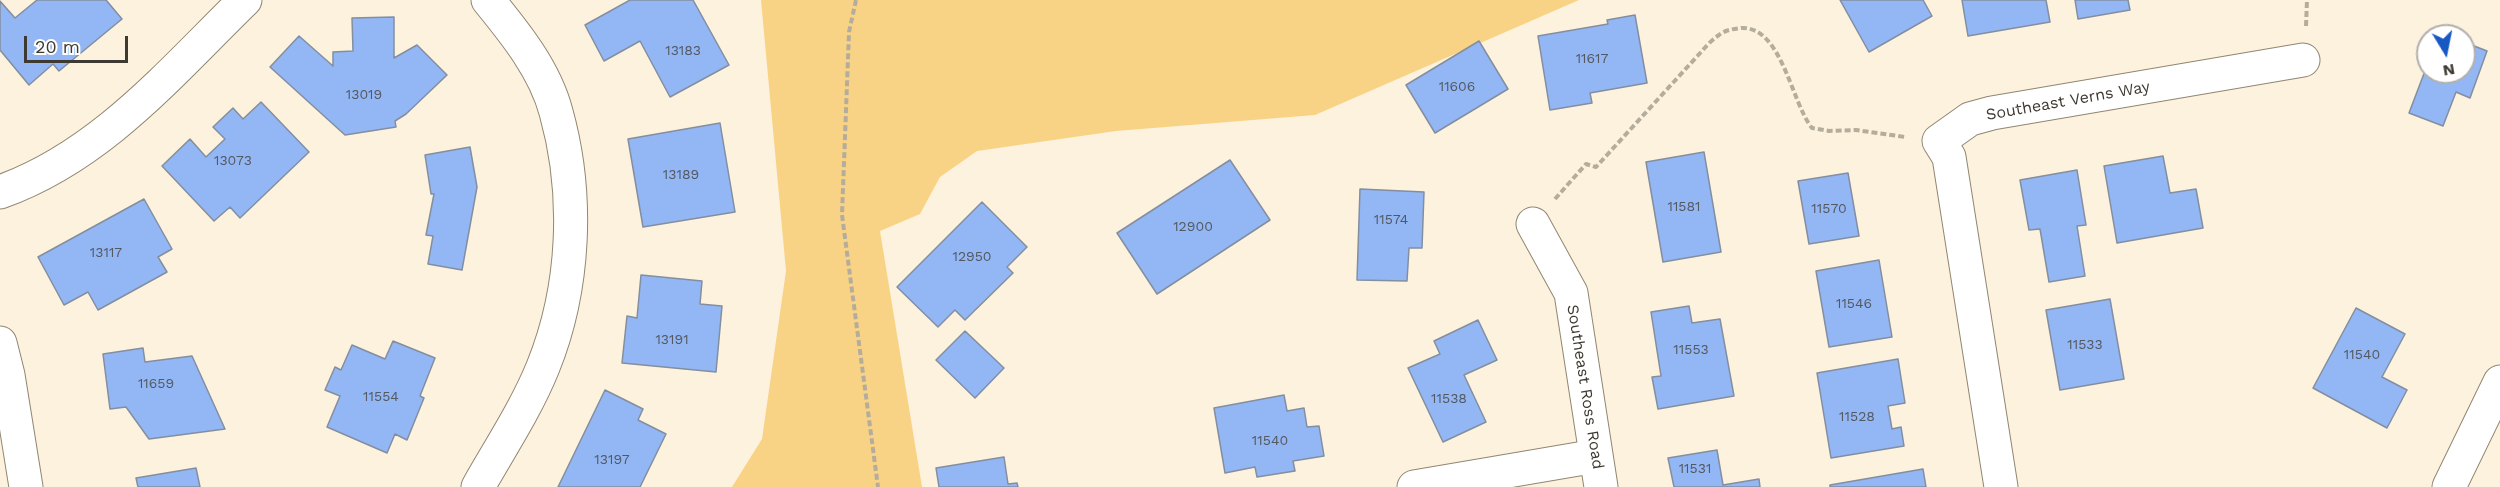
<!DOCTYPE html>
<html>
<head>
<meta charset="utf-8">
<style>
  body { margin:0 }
  #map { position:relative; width:2500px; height:487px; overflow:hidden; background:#fdf2dd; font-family:"Work Sans",sans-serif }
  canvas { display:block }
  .north { position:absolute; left:2416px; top:24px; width:60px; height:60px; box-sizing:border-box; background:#fff; border:2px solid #b2b0ad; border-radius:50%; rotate:170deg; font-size:16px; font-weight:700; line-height:24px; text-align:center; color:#3e3a31 }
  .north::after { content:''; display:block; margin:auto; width:21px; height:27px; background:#1858c3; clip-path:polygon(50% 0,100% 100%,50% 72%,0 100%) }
  .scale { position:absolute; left:24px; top:36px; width:104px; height:27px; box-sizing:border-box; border:3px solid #3e3a31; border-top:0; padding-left:8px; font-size:18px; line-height:21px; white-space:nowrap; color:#3e3a31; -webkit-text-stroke:4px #fff; paint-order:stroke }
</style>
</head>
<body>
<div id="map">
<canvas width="2500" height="487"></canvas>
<div class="north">N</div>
<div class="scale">20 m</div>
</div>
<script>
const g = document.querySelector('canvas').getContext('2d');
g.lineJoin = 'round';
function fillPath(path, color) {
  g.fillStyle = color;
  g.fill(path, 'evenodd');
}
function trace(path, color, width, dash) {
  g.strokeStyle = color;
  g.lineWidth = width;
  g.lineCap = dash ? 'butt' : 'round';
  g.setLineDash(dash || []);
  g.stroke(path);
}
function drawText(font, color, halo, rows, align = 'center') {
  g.font = font + ' "Work Sans",sans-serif';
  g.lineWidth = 5;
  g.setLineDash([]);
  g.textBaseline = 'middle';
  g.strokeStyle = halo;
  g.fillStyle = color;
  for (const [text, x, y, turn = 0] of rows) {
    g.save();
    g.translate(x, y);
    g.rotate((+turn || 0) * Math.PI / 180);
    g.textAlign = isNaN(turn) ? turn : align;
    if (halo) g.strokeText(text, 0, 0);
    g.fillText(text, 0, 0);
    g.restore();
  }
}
const green = new Path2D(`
  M761 0H1579L1315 115 1116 131 977 151 940 177 920 214 880 231 922 487H732L762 439 786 271Z`);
const building = new Path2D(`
  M37 0H106L122 19 59 71 53 64 29 85 0 50V1L15 18Z
  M630 0H693L729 65 670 97 640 41 604 61 585 25Z
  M1840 0H1923L1932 16 1869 52Z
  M1962 0H2046L2050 22 1968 36Z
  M2075 0H2128L2130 10 2078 19Z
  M1635 15 1647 83 1590 93 1592 103 1550 110 1538 36 1608 24 1607 20Z
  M394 17V58L417 45 447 75 406 114 395 121 396 127 345 135 270 67 299 36 333 66V52L353 51 352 18Z
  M1479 41 1508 89 1435 133 1406 85Z
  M2464 42 2487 51 2470 98 2456 92 2443 126 2409 113 2428 63V72H2464Z
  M261 102 309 152 240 218 230 207 214 221 162 166 190 139 206 157 225 139 213 127 233 108 243 119Z
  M720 123 735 212 643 227 628 139Z
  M470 147 477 187 462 270 428 264 433 236 426 235 434 194H431L425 155Z
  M1704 152 1721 252 1663 262 1646 162Z
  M2163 156 2170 193 2196 189 2203 228 2117 243 2104 166Z
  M1230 160 1270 220 1157 294 1117 233Z
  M2077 170 2086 225 2077 226 2085 276 2049 282 2040 229 2029 230 2020 180Z
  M1848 173 1859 236 1809 244 1798 181Z
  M1360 189 1424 192 1422 248H1409L1407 281 1357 280Z
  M144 199 172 249 158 257 167 272 98 310 88 292 64 305 38 257Z
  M982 202 1027 247 1007 267 1013 273 965 320 955 310 938 327 897 287Z
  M1879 260 1892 337 1829 347 1816 271Z
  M641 275 702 281 700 304 722 306 716 372 622 363 627 316 637 318Z
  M2110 299 2124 379 2060 390 2046 310Z
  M1689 306 1692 323 1720 319 1734 396 1658 409 1652 377 1661 376 1651 312Z
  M2356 308 2405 334 2382 377 2407 390 2387 428 2313 388Z
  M1478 320 1497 360 1464 375 1486 422 1443 442 1408 368 1440 354 1434 341Z
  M965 331 1004 368 975 398 936 360Z
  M393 341 435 358 420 396 424 398 407 440 395 434 387 453 327 427 340 396 325 390 335 367 341 370 352 345 385 359Z
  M143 348 145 362 192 356 225 429 149 439 126 407 110 409 103 354Z
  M1898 359 1905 403 1888 406 1892 429 1901 427 1904 446 1831 458 1817 373Z
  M605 390 643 409 638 420 666 434 640 487H558Z
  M1284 395 1287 411 1304 408 1307 427 1319 426 1324 456 1293 461 1295 471 1257 477 1255 467 1225 473 1214 408Z
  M1717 450 1723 485 1759 479 1760 487H1674L1668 458Z
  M1004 457 1008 484 1017 483 1018 487H939L936 468Z
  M196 468 200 487H138L136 478Z
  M1923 469 1926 487H1830V485Z`);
const path = new Path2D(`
  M856 0 849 32 842 215 878 487
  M2306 26 2307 0
  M1555 199 1586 164 1596 167 1702 51C1707 45 1713 39 1719 35 1725 30 1733 29 1741 28 1782 26 1791 102 1812 128L1829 131 1856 130 1905 137`);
const minor = new Path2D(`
  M0 192C101 156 170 73 245 0
  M1533 224 1571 293 1601 487
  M0 343 8 375 26 487
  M478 487C500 448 526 409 543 367 575 288 579 194 556 112 545 70 515 33 488 0
  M1414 487 1596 456
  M2001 487 1949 157 1939 141 1970 119 1992 113 2303 60`);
const major = new Path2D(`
  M2449 487 2500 382`);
const numberNames = [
  ["13183",683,51],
  ["11617",1592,59],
  ["11606",1457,87],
  ["13019",364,95],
  ["13073",233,161],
  ["13189",681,175],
  ["11581",1684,207],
  ["11570",1829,209],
  ["11574",1391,220],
  ["12900",1193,227],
  ["13117",106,253],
  ["12950",972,257],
  ["11546",1854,304],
  ["13191",672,340],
  ["11533",2085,345],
  ["11553",1691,350],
  ["11540",2362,355],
  ["11659",156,384],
  ["11554",381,397],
  ["11538",1449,399],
  ["11528",1857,417],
  ["11540",1270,441],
  ["13197",612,460],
  ["11531",1695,469]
];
const streetNames = [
  ["Southeast Verns Way",2068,101,-10],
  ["Southeast Ross Road",1585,387,81]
];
fillPath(green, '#f9d385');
fillPath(building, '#93b7f4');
trace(building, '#838ea0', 1.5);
trace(minor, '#908673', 35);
trace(major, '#908673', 35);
trace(path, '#b5ad9c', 4, [6, 3]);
trace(minor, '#fff', 33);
trace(major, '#fff', 33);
drawText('14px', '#535962', null, numberNames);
drawText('16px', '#3e3a31', '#fff', streetNames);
</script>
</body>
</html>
